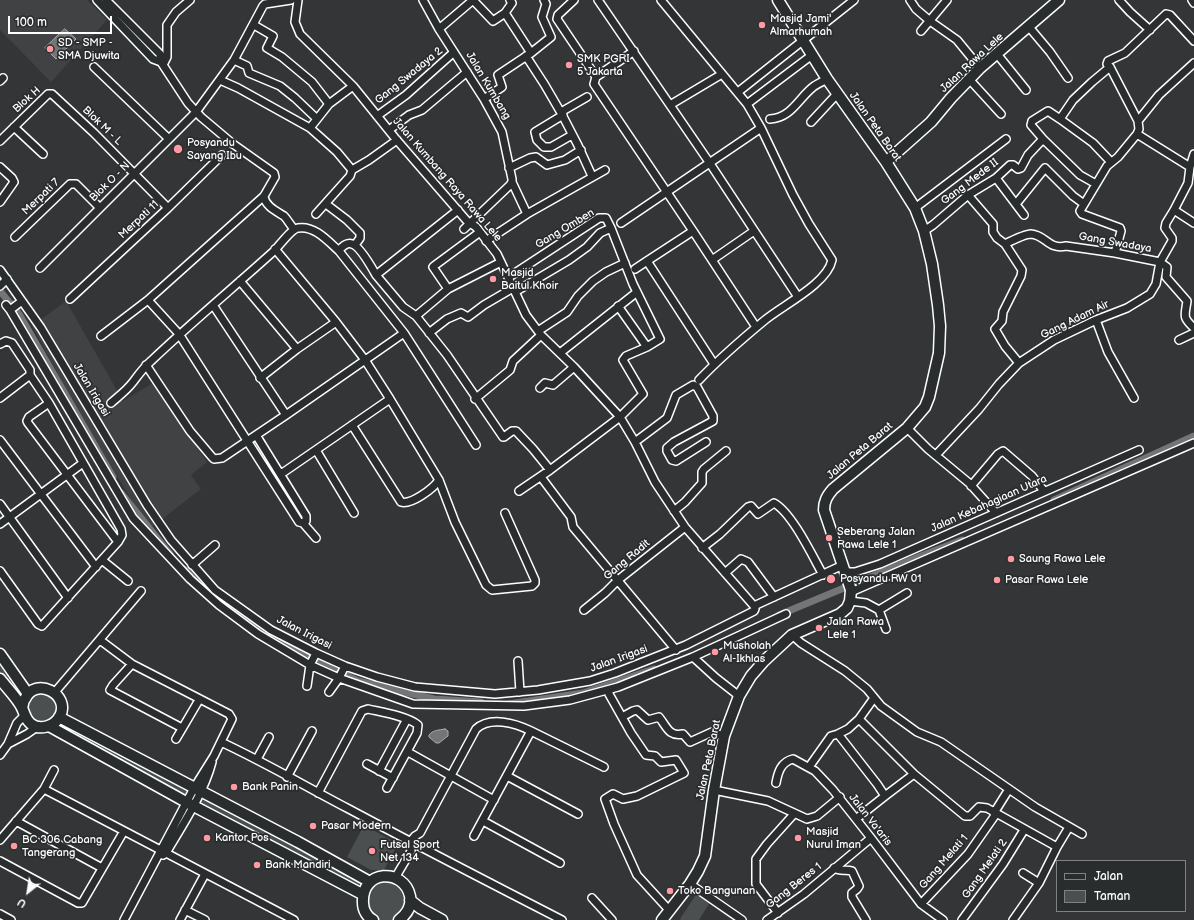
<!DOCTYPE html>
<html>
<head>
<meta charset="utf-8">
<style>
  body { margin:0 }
  #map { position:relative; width:1194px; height:920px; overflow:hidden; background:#333536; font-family:"Balsamiq Sans",sans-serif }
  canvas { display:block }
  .legend { position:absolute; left:1056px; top:860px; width:130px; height:52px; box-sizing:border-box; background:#2a2d2e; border:1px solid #7f8182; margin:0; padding:5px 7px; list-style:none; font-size:12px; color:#fff }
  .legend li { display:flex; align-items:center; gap:8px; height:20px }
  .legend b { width:20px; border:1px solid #7f8182 }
  .north { position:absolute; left:8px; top:872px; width:40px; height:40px; -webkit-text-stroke:3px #2a2d2e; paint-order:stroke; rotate:210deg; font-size:11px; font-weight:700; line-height:16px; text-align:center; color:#fff }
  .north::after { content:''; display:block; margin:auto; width:14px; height:18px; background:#fff; clip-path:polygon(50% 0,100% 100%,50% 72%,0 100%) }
  .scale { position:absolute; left:8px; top:16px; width:104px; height:18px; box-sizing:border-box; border:2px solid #fff; border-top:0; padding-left:5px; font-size:12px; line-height:14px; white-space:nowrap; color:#fff; -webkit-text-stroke:3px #2a2d2e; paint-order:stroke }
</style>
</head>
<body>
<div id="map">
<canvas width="1194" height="920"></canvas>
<ul class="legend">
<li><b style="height:5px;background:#2a2d2e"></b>Jalan</li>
<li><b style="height:11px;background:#4c4f50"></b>Taman</li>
</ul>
<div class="north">U</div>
<div class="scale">100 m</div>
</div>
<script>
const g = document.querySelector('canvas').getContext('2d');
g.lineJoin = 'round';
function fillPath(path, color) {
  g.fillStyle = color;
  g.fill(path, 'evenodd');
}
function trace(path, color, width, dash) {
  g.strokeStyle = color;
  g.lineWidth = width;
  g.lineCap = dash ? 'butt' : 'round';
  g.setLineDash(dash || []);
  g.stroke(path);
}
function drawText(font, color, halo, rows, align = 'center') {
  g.font = font + ' "Balsamiq Sans",sans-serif';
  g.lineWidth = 3.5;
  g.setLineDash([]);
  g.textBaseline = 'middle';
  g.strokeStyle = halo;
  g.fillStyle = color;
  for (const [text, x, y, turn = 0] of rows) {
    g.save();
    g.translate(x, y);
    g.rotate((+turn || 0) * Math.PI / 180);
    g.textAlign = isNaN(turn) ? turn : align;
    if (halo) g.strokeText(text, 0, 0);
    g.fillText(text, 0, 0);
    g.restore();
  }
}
const built = new Path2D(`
  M0 0H87L107 20 51 82 0 30Z
  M66 301 123 401 153 383 207 462 191 475 201 489 149 529 79 413 32 326Z`);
const green = new Path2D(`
  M0 654 28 693 55 692 59 717 194 788 186 802 67 736 37 727 0 678Z
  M207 794 363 878 356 891 200 804 199 802 201 799 204 800Z
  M364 825 398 844 384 870H371L347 857Z
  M387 876 409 894 399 920H373L370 918 364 890Z
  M697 893 710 902 699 920H681L680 919Z`);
const water = new Path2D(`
  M65 29 76 39 56 59 45 48Z
  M445 729 448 731V736L444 739 439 743H436L429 737V735C433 730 439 730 445 729Z`);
const canal = new Path2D(`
  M0 291 19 314 113 477
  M121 493 170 554
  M1054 500 1194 436
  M184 569 230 608 308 658 358 681 434 699 481 702
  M779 615 916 558 962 540
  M509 704 583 693 654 669`);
const street = new Path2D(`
  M97 0 153 59 161 62
  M298 0 295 22 300 34 353 86 395 138 467 221 476 227 497 254 526 315 541 335 574 367 620 417 635 442 655 482 685 527 754 606
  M423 0 439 29 484 99 502 132 512 179V182L510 185 464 229
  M473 0 493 21 505 13
  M510 0 512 3 505 13 531 53
  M574 0 558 15 557 19 596 77
  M598 0 709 162 798 297
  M661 0 747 104 761 128 793 195 809 224 832 260C827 284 783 305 765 320 742 339 719 359 699 380
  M910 0 916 9 930 21 957 40 980 68
  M1119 0 1130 12 1150 30
  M1192 0 1194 3
  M254 25 273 36 267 48 282 57 312 82 329 104
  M1029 27 1050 52 1068 78
  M439 29 473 0
  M921 31 947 0
  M634 51 596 77 594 84 693 231
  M997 54 1026 90
  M526 56C552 94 574 134 592 176
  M234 60 247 66 249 73 280 86 295 98 317 119
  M163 65 167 57V25L176 12 190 0
  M94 67 169 139
  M1110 67 1107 64 1108 61 1125 53 1166 14 1170 15 1194 41
  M969 79 1001 114
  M220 80 238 88 310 128 337 152 352 170 350 176 316 214
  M0 81 3 78
  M738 92 854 0
  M484 99 502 87 498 75 531 53 551 37 542 17 546 4 544 0
  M747 104 812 55
  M670 105 722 74
  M561 112 587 97
  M563 115 535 132 537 140 544 147H551L572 135
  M377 116 406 95 454 52
  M770 119C791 118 798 99 813 87 817 84 822 82 827 79
  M1060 119 1093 143 1111 162
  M1138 121 1159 95 1194 63
  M811 122 837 94
  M14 127 43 154
  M310 128 329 104 353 86
  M389 130 409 115 422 110 467 72
  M1137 134 1190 167
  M1043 139 1031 125 1032 121 1048 111 1060 119 1073 100 1092 82 1110 67 1138 121 1139 129 1137 134 1118 157 1107 166 1080 211 1082 214 1120 228 1121 231 1115 253
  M0 141 48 94H52L94 133 168 208
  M0 167 12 178 14 182 0 202
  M509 168 530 158 536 157 547 165 565 160 581 150
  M352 170 369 160 397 140
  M996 178 1024 215
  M512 182 527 214
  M968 195 993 224V232L997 238 1005 244 1022 270 1021 276 1003 312 1002 321 995 329 1005 346 1019 363
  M264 196C265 206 276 211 284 216 288 220 290 225 294 229
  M326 204 347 220 360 233V238L355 245
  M1016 204 1045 168 1073 196 1084 204
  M915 208 1006 139
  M1174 210 1194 223
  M621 223 761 128
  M924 231 933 225 968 195 996 178 1010 165H1013L1018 169 1021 168 1028 155 1043 139 1080 175 1096 184
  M15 237 70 184H76L100 208
  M486 241 527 214 605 170
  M1005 244C1011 241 1025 234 1031 234 1046 235 1048 250 1066 246L1115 253 1160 262 1167 267 1166 277 1187 301C1185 316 1182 317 1194 328
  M275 249 336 322 365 360 390 399 439 480 455 522 486 585 492 590 532 586 535 583V580L505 513
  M339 251C341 247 347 242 352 244 360 246 372 268 376 275L458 210
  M712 260 754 231
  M40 268 196 112 234 60 263 6 265 4 291 0
  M635 269 647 261
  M0 270 41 328 147 505 171 540 215 590 271 630 316 653 345 666 377 677 415 687 495 694 538 690 590 681 615 673 686 645 754 611 755 609 754 606
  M376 275 403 307 416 316 447 355 503 437H504L512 431H516L533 449 550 470
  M509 277 599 218H606L611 228 633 284 660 339 647 347 626 356 623 360 643 394 620 417 550 470 519 491
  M240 281 297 349
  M0 286 7 279
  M448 289 433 267 434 266 480 232
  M515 292 569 260 587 247 600 233 611 228
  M70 299 168 208 222 155
  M148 300 179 334 299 522 303 523 316 538
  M6 305 10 310 22 301
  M213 305 286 415
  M618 306 647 347
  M10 310 133 518 190 579 219 605 258 634 310 665 339 678 413 704 524 706 570 700 618 687 693 657 786 614
  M416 316 448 289 501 262
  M1096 320 1108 352 1134 398
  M538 331 567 312 578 296 593 281 606 272 625 263
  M429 333 447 319 461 313 468 317 484 305 513 288
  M101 336 148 300 264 196 275 177 274 173 233 144 201 117 188 103 161 62 160 54 106 0
  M1179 340 1194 333
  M0 344 6 341 12 343 30 370V375L49 403 121 529 122 535 118 542 42 626 38 624 0 571
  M560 353 637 292
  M714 364 647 261 693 231 756 327
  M146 365 190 431 212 457 214 459 222 458 286 415 404 333
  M260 378 297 349 336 322
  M540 388 545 383 553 385 574 367
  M0 398 30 375
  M475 399 510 370 513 361 541 335
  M49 403 29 417 27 421 28 423 118 542
  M111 403C119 396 127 390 133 382 139 374 144 367 151 361 191 323 233 288 274 251 280 245 291 229 298 228 314 225 328 241 339 251L404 333 476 445
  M352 425 401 502C411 505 433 489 439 480
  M907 428 928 449 969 483 996 513
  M256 435 306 516V521L303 523
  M0 440 96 567
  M635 442 667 418 676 395 693 385 697 387 713 416V421L674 442 667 448V451L672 460 676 461 706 442
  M316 450 354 513
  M936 455 979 409 999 384 1019 363 1054 340 1096 320 1127 308 1150 294 1156 284 1160 262 1172 241V238L1165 228 1166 223 1174 210 1188 183 1190 167 1194 154
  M281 474 390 399
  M541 477 571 517 573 527 676 650
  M971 486 998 454 1003 451 1032 476 1044 491
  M0 504 68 598
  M674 511 685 502 702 483V472L704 469 726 451
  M0 524 83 463
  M702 548 720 534 748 507 751 506 758 514 774 503C792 513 812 555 823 575
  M102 560 128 581
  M192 565 215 545
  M845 572H855L880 564 1139 450
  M725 573 741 559 748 562 774 597
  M851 592 1194 443
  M850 601 866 603 879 610 886 629
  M754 606 843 565
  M584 610 605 593 618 580 685 527
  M879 610 907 593
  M792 635 801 643 845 671 867 689 881 706 917 732 941 742 1035 807 1082 834
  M100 640 132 664 229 714 232 719 214 756 194 788 124 920
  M693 657 716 678 739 696
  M518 661 520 692
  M132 664 113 685 110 690 182 728
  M307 686 310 665 316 653
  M609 690V694L631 733 646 755 655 756 661 762 676 760 684 773 637 796 623 799 613 794 605 799 614 824 637 875 669 910
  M55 692 141 591
  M329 692 339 678 345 666
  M874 698 859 719 914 774 965 816H970L979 807 987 808 1057 847
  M622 717 633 711 637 710 648 720 659 717C667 727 669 737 683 734L690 742 712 732 724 736
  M838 734 848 729 859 719
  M176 739 199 700
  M221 742C264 762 305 786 347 808 418 846 490 883 562 920
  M8 744 27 734 37 727
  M408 752 494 800
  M0 755 8 744 17 723 24 716
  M257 759 269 737
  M367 764 393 778
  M809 767 831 736 838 734 877 784 885 796
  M379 771 407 719
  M507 776 578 814
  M287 777 312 731
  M776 783C778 772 781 762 793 759L815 771 833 790 871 838 921 904 943 920
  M44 789 294 920
  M714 790 768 801 807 819 817 816 840 797
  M318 793 362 711 368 709C381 712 407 716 418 725L417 733 387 788
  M994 813 1009 789
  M856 819 885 796 914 774
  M16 821 102 868
  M483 821 560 863
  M474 836 531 731 604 767
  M0 840 44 789 54 770
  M163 855 166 853C182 826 204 793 212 762
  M0 861 78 903H82L124 831
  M834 868C841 872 846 869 852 871L859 886 857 889 852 893V897L866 920
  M1023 873 1039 883
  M395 878 411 851 410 842 415 836 420 833 476 729C490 716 515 723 531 731
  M690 884 742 920
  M592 898 612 920
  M921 904 968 854 996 814
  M185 910 205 920
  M778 913 756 884V859L767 844 794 814
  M0 914 11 920
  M180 920 205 874
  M767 920 804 894 871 838
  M962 920 1003 864 1024 830
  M1013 920 1039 883 1057 847 1069 827`);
const secondary = new Path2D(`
  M886 162 931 122 951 98 980 68 1059 0
  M0 654 28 694
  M0 679C6 687 18 699 22 708 25 714 25 719 31 724 40 731 55 726 60 716 71 694 35 676 25 699 23 701 23 705 22 708
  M59 717 298 842 370 882
  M49 726 186 802 362 894
  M410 900 420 908 442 920
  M373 920C367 917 363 910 363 903 361 869 404 868 410 896 412 906 407 914 399 920
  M662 920 690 884 698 871 705 856 714 790 724 736 739 696 751 676 764 661 792 635 840 614 847 608 850 601 851 590 824 510C824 501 827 496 833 489L907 428 925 407 929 397 939 353 940 326 938 305 932 264 924 231 915 208 886 162 827 79 778 0`);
const markers = [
  [762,25,4,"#ff9aa2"],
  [50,49,4,"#ff9aa2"],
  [569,65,4,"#ff9aa2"],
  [178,149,5,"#ff9aa2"],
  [493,279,4,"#ff9aa2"],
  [829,538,4,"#ff9aa2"],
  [1011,559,4,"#ff9aa2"],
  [831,579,5,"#ff9aa2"],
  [997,580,4,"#ff9aa2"],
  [819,628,4,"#ff9aa2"],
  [715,652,4,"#ff9aa2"],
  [234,787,4,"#ff9aa2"],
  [313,826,4,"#ff9aa2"],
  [207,838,4,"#ff9aa2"],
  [798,838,4,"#ff9aa2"],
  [14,846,4,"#ff9aa2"],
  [372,851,4,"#ff9aa2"],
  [257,865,4,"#ff9aa2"],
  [670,891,4,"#ff9aa2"]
];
const poiNames = [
  ["Masjid Jami'",770,19],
  ["Almarhumah",770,32],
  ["SD - SMP -",58,43],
  ["SMA Djuwita",58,56],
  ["SMK PGRI",577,59],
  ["5 Jakarta",577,72],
  ["Posyandu",187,143],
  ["Sayang Ibu",187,156],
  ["Masjid",501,273],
  ["Baitul Khoir",501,286],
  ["Seberang Jalan",837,532],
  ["Rawa Lele 1",837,545],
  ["Saung Rawa Lele",1019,559],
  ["Posyandu RW 01",840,579],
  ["Pasar Rawa Lele",1005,580],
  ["Jalan Rawa",827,622],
  ["Lele 1",827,635],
  ["Musholah",723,646],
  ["Al-Ikhlas",723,659],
  ["Bank Panin",242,787],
  ["Pasar Modern",321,826],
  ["Masjid",806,832],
  ["Nurul Iman",806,845],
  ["Kantor Pos",215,838],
  ["BC 306 Cabang",22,840],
  ["Tangerang",22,853],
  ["Futsal Sport",380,845],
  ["Net 134",380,858],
  ["Bank Mandiri",265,865],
  ["Toko Bangunan",678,891]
];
const streetNames = [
  ["Jalan Rawa Lele",972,63,-43],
  ["Gang Swadaya 2",409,76,-39],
  ["Jalan Kumbang",488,86,59],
  ["Blok H",27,100,-42],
  ["Blok M - L",102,126,44],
  ["Jalan Peta Barat",875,127,55],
  ["Jalan Kumbang Raya Rawa Lele",447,180,49],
  ["Blok O - N",110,182,-45],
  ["Gang Mede II",970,182,-37],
  ["Merpati 7",41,197,-44],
  ["Merpati 11",139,220,-43],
  ["Gang Omben",565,229,-31],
  ["Gang Swadaya",1115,243,10],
  ["Gang Adam Air",1075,320,-26],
  ["Jalan Irigasi",91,390,59],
  ["Jalan Peta Barat",860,451,-40],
  ["Jalan Kebahagiaan Utara",989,504,-24],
  ["Gang Radit",627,560,-40],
  ["Jalan Irigasi",304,633,27],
  ["Jalan Irigasi",619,659,-20],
  ["Jalan Peta Barat",709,760,-78],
  ["Jalan Va'aris",870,820,52],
  ["Gang Melati 1",944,862,-49],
  ["Gang Melati 2",985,869,-55],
  ["Gang Beres 1",794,886,-38]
];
fillPath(built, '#404243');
fillPath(green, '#4c4f50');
fillPath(water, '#737576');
trace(water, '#abacad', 1);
trace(canal, '#737576', 7);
trace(street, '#fff', 10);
trace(secondary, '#fff', 13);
trace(street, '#2a2d2e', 7);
trace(secondary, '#2a2d2e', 10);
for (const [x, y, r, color] of markers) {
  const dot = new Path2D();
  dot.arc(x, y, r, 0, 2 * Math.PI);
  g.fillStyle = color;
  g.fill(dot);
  trace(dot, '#2a2d2e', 1.5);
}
drawText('11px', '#fff', '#2a2d2e', poiNames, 'left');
drawText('11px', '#fff', '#2a2d2e', streetNames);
</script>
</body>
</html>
